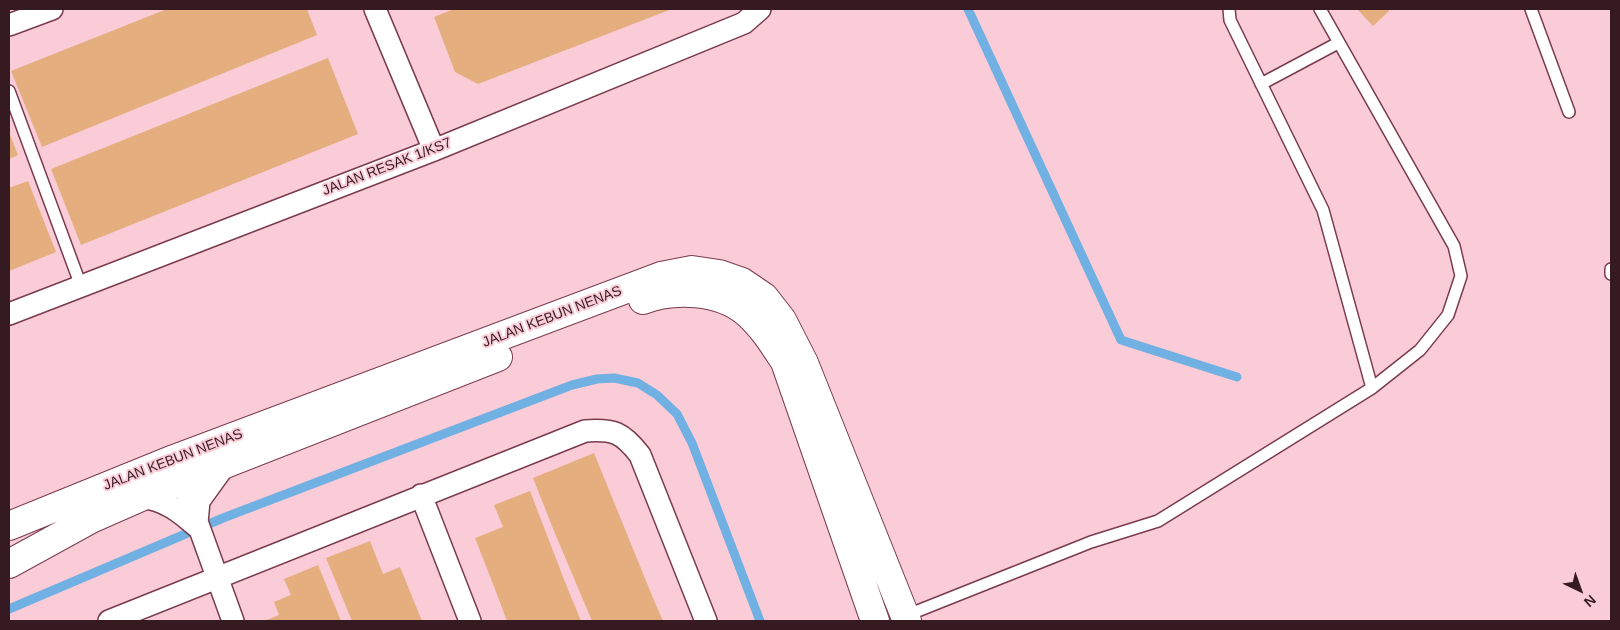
<!DOCTYPE html>
<html>
<head>
<meta charset="utf-8">
<style>
  body { margin:0 }
  #map { position:relative; width:1620px; height:630px; overflow:hidden; background:#faccd7; font-family:Helvetica,sans-serif }
  canvas { display:block }
  .frame { position:absolute; inset:0; border:10px solid #361a22; pointer-events:none }
  .north { position:absolute; left:1555px; top:565px; width:50px; height:50px; -webkit-text-stroke:4px #faccd7; paint-order:stroke; rotate:138deg; font-size:14px; font-weight:700; line-height:20px; text-align:center; color:#361a22 }
  .north::after { content:''; display:block; margin:auto; width:18px; height:22px; background:#361a22; clip-path:polygon(50% 0,100% 100%,50% 72%,0 100%) }
</style>
</head>
<body>
<div id="map">
<canvas width="1620" height="630"></canvas>
<div class="frame"></div>
<div class="north">N</div>
</div>
<script>
const g = document.querySelector('canvas').getContext('2d');
g.lineJoin = 'round';
function trace(path, color, width, dash) {
  g.strokeStyle = color;
  g.lineWidth = width;
  g.lineCap = dash ? 'butt' : 'round';
  g.setLineDash(dash || []);
  g.stroke(path);
}
function fillPath(path, color) {
  g.fillStyle = color;
  g.fill(path, 'evenodd');
}
function drawText(font, color, halo, rows, align = 'center') {
  g.font = font + ' Helvetica,sans-serif';
  g.lineWidth = 4;
  g.setLineDash([]);
  g.textBaseline = 'middle';
  g.strokeStyle = halo;
  g.fillStyle = color;
  for (const [text, x, y, turn = 0] of rows) {
    g.save();
    g.translate(x, y);
    g.rotate((+turn || 0) * Math.PI / 180);
    g.textAlign = isNaN(turn) ? turn : align;
    if (halo) g.strokeText(text, 0, 0);
    g.fillText(text, 0, 0);
    g.restore();
  }
}
const stream = new Path2D(`
  M968 9 1121 340 1237 377
  M9 609 223 518 572 385 597 379 614 378 638 383 657 395 677 414 692 443 760 621`);
const building = new Path2D(`
  M167 9H307L317 35 42 147 11 71Z
  M454 9H672L478 84 455 72 434 17Z
  M1357 9H1388L1389 11 1373 26Z
  M328 58 358 134 81 245 51 169Z
  M9 132 18 155 9 159Z
  M28 181 56 252 9 271V188Z
  M594 453 653 598 663 621H592L554 531 533 478Z
  M530 491 565 582 581 621H507L493 584 475 538 503 527 494 505Z
  M370 541 383 574 400 567 422 621H352L326 558Z
  M318 565 341 621H264L279 615 274 602 291 595 284 579Z`);
const service = new Path2D(`
  M1229 9 1230 20 1323 210 1372 388
  M1531 9 1569 112
  M1261 84 1338 43
  M9 91 81 286
  M1611 269V274
  M905 616 1091 542 1158 521 1372 388 1420 350 1448 315 1461 276 1454 246 1320 9`);
const minor = new Path2D(`
  M375 9 434 150
  M9 25 52 9
  M9 314 434 150 744 23 760 9
  M177 466 233 621
  M421 495 470 621
  M141 497C165 500 179 511 197 527
  M197 523 199 501 225 465
  M109 621 585 431C614 429 622 432 640 455L706 621`);
const tertiary = new Path2D(`
  M643 300C674 288 720 290 747 313 763 327 774 345 785 362L875 621
  M9 526 174 459 661 276 692 270 719 274 742 282 764 297 782 320 804 363 907 621
  M9 564 91 519 141 497 498 357`);
const streetNames = [
  ["JALAN RESAK 1/KS7",387,167,-21],
  ["JALAN KEBUN NENAS",552,317,-21],
  ["JALAN KEBUN NENAS",173,460,-21]
];
trace(stream, '#70b0e2', 9);
fillPath(building, '#e4ae7e');
trace(service, '#7a3b4e', 14);
trace(minor, '#7a3b4e', 24);
trace(tertiary, '#7a3b4e', 30);
trace(service, '#fff', 11);
trace(minor, '#fff', 21);
trace(tertiary, '#fff', 28);
drawText('14px', '#361a22', '#faccd7', streetNames);
</script>
</body>
</html>
